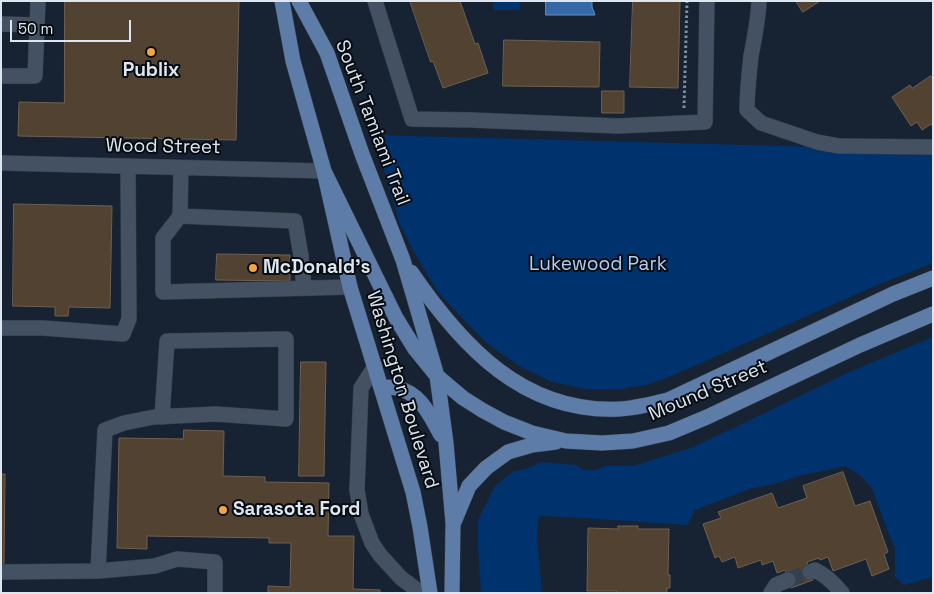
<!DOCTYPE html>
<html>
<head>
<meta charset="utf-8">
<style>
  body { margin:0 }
  #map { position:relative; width:934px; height:594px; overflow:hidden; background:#172332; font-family:"Space Grotesk",sans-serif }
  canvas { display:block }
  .frame { position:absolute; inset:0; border:2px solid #dee6f0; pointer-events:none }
  .scale { position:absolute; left:10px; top:20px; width:121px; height:22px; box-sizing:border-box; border:2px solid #dee6f0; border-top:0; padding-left:6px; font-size:15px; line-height:18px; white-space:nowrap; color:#dee6f0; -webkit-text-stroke:4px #070c12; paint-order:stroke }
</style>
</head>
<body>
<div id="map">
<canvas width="934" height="594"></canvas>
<div class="frame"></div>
<div class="scale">50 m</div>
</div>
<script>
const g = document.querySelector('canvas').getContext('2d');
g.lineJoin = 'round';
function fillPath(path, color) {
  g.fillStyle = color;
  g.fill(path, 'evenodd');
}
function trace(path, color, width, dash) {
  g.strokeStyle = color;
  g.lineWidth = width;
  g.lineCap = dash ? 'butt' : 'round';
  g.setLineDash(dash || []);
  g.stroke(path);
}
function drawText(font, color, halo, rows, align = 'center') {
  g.font = font + ' "Space Grotesk",sans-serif';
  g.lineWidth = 4;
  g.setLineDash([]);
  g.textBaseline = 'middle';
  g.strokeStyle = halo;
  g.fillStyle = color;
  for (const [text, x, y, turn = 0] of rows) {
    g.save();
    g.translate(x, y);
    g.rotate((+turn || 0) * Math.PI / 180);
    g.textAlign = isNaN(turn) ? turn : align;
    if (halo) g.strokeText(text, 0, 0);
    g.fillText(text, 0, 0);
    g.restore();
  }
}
const green = new Path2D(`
  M493 1H520V10H493Z
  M374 135 933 150V263L875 286 669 377 646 385 620 389H587L552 382 521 367 488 344 464 320 438 292 415 254 399 222Z
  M933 337V577L904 585 895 577V548L888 532 877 501 871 487 860 475 845 466 799 476 775 484 752 488 695 510 687 525 569 517 539 516 537 535 542 593H481L478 544V520L495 486 512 472 528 468 542 462 576 465 584 470H596L605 466H633L691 448 740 425 847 373Z`);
const water = new Path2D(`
  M546 1H592V7L595 15H546Z`);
const building = new Path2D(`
  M65 1H239L236 140 18 136 19 102 64 103Z
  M410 1H460L475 44 478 43 488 73 443 88 433 61 431 62Z
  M633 1H680L678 88 630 87Z
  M796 1H820L803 12Z
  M504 40 600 42 599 87 503 86Z
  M931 76 933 79V127L931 124 922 130 917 122 911 126 892 97 910 85 912 88Z
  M602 91H624V113H602Z
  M14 204 112 206 110 308 69 307 68 316H55V307L13 306Z
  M217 254 290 255V281L216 280Z
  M301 362H326L324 476H299Z
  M184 430 224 431 223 476 265 477V482L329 483 328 536H354L353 589 380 590V593H268V586L290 587 291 543H269V538L147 536V549L117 548 119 438 183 439Z
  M843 472 855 506 870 501 888 552 884 554 889 569 872 576 866 559 833 571 828 557 820 560 819 558 807 562 813 580 791 588 785 570 777 573 773 561 762 565 761 560 738 568 735 557 722 562 719 556 715 558 703 524 721 518 718 512 772 493 778 508 807 498 803 486Z
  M1 474H5L4 565H1Z
  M618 526H638V529H669L668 575H670V588H667V593H617V591H587L588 528 618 529Z`);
const minorTunnel = new Path2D(`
  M788 580 810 572`);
const path = new Path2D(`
  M684 108 687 1`);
const minor = new Path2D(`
  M375 1 412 119 471 120 618 126 705 122 707 1
  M759 1C758 21 755 36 751 56 749 74 747 92 747 110L761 123 817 142 839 146 933 147
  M1 24 37 25
  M1 76H35L38 1
  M1 163 324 171
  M180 216 181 168
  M304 288 301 256 295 221 180 216 163 238V292L350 287
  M1 328H43L123 334 129 319 128 166
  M375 366 361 388 357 490 361 514 372 543 380 555 401 578 421 593
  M98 571 155 566 177 559 215 562V593
  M1 572 98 571 105 430 124 423 154 417 216 414 286 419V339L167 341 162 417
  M810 572 815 570C827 576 834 583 842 593
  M771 593 776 585 788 580`);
const major = new Path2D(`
  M282 1 293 61 324 171 350 287 413 492 420 527 430 593
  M299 1 327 53 362 154 403 260 437 376 446 443 453 523 452 593
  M324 171 396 318 415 349 437 376 463 398 482 410 504 422 532 433 566 441 602 443 633 441 669 433 707 417 860 345 933 314
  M411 272C461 345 523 414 620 409 636 408 652 404 668 400L893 294 933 278
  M382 387C387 387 392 387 397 388 421 393 430 416 441 435
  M454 522 469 486 486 468 508 452 532 445 556 442`);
const markers = [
  [151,52,5,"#f2a541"],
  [253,268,5,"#f2a541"],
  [223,510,5,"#f2a541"]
];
const poiNames = [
  ["Publix",151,71,"center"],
  ["McDonald's",263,268],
  ["Sarasota Ford",233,510]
];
const streetNames = [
  ["South Tamiami Trail",372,123,69],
  ["Wood Street",163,147,1],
  ["Washington Boulevard",402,390,73],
  ["Mound Street",708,391,-23]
];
const parkNames = [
  ["Lukewood Park",598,265]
];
fillPath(green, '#00336d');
fillPath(water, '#3668a8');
trace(water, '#688ebe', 1);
fillPath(building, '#514232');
trace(building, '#70604f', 1);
trace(minorTunnel, '#35404e', 15, [15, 8]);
trace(minor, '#333c48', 16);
trace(major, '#333c48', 16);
trace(path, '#848e9a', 3, [2.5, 2.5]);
trace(minor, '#445162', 15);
trace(major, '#5d7da8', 15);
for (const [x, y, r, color] of markers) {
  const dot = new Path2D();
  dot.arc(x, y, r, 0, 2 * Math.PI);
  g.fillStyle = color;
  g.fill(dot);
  trace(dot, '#070c12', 2);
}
drawText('bold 19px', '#dee6f0', '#070c12', poiNames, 'left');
drawText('19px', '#dee6f0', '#070c12', streetNames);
drawText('19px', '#b3cef1', '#070c12', parkNames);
</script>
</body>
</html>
